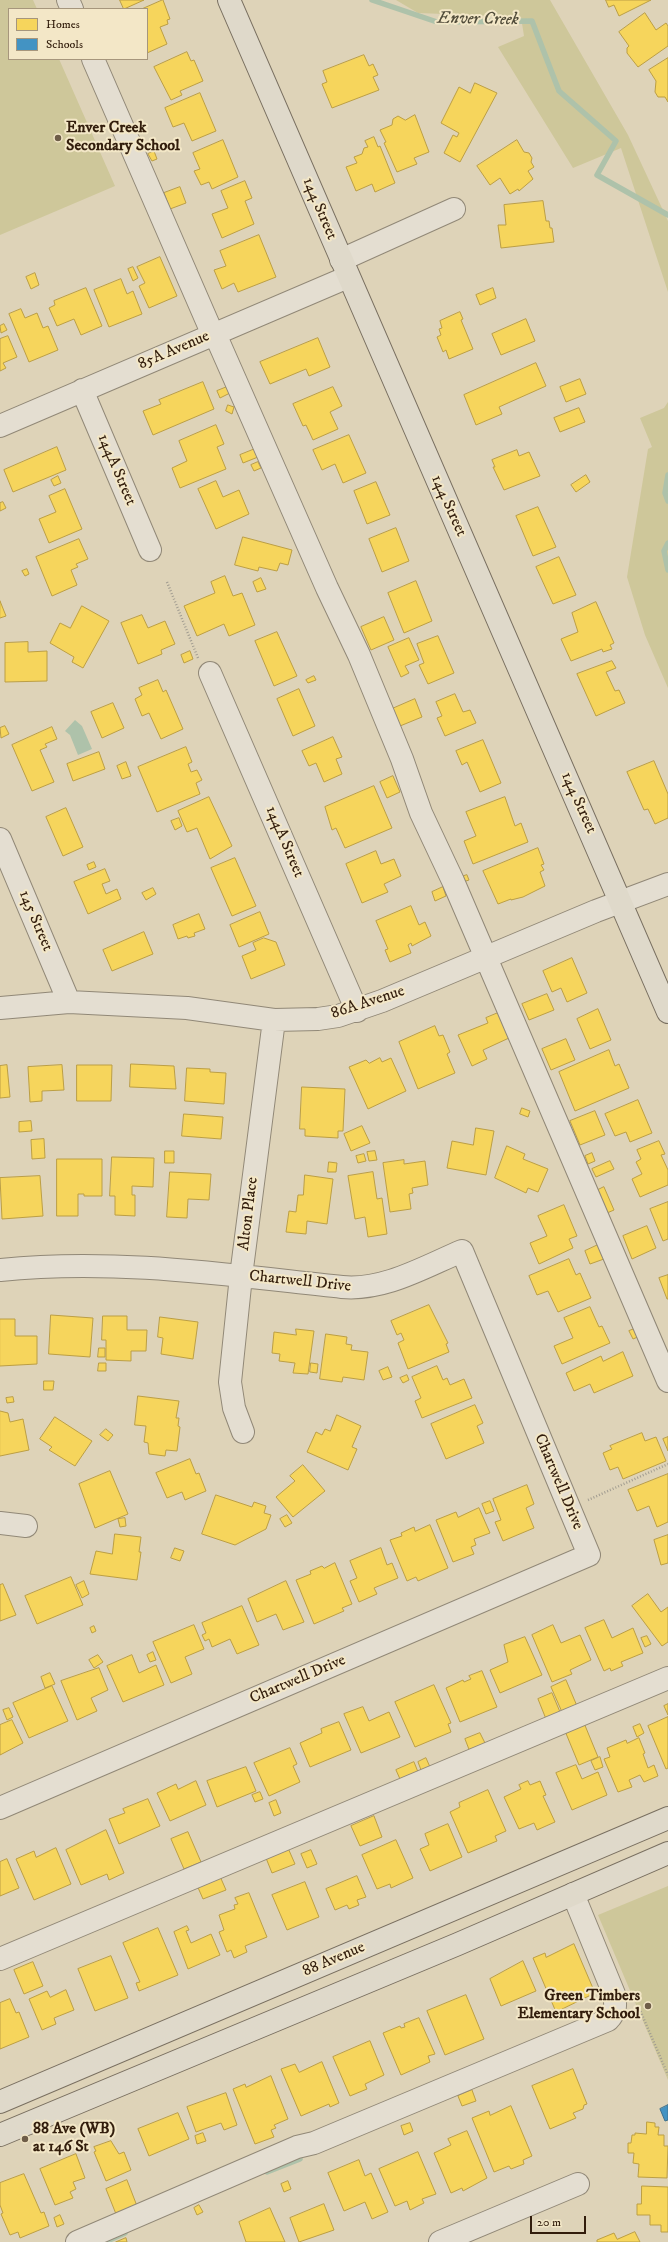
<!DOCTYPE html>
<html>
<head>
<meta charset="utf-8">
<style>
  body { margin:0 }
  #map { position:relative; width:668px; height:2242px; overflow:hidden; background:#ded3b8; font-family:"IM FELL DW Pica",serif }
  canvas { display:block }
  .legend { position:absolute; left:8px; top:8px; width:140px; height:52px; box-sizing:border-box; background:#f3e7c7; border:1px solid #a6967c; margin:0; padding:5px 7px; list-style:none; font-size:12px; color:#321d0c }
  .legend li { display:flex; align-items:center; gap:8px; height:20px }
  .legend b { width:20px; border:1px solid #a6967c }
  .scale { position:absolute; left:530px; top:2216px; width:56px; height:18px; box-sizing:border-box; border:2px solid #321d0c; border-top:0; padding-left:5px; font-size:12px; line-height:14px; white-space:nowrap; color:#321d0c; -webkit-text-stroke:3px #f3e7c7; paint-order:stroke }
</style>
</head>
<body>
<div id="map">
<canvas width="668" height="2242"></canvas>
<ul class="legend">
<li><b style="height:11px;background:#f6d55c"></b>Homes</li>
<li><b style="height:11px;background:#4393c3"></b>Schools</li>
</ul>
<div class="scale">20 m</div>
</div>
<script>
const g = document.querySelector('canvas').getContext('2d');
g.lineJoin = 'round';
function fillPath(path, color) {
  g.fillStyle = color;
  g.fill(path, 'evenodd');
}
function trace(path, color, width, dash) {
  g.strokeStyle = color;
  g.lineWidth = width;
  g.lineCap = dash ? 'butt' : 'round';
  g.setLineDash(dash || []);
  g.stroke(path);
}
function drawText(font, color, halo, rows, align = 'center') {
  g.font = font + ' "IM FELL DW Pica",serif';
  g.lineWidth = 4;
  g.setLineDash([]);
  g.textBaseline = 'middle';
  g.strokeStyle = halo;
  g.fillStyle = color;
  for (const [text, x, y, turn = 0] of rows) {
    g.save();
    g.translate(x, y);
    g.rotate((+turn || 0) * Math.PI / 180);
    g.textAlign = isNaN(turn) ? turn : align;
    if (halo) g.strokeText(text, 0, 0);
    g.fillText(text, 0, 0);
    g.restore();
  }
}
const green = new Path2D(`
  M0 0H33L37 9H9V59H59L115 186 0 235Z
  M396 0H550L628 135 668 221V292L621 148 573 168 498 47 524 36 521 17 418 13Z
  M668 402V688L645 635 627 577 648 449 652 447 640 418 664 408Z
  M668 1886V2080L598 1915Z`);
const water = new Path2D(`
  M75 720 82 726 92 749 78 755 70 735 65 731Z`);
const homes = new Path2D(`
  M120 0H144L124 9Z
  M163 0 170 19 167 20 168 24 160 27 167 44 147 53V9H142Z
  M606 0H651L619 16 614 5 609 7Z
  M645 13 656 30 666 23 668 26V46L638 67 627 53V48L629 46 619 32Z
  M187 52 191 61 194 60 203 81 180 91 182 95 171 100 154 67Z
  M364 55 369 66 373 64 378 75 373 77 379 90 332 108 322 84 327 82 323 71Z
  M668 58V102L665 97H658L655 92 656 81 649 70Z
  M475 83 497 93 460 162 444 153 453 135 457 137 459 133 441 123 459 87 470 93Z
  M200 93 216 131 192 141 184 123 173 127 165 108Z
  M415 115 429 152 414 158 417 164 397 172 384 143 386 142 380 130 392 125 393 119 398 116 405 120Z
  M374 137 378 147 380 146 395 183 375 192 372 184 356 191 346 167 357 163 354 157 362 154 364 148 368 147 365 141Z
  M223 140 238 177 212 189 209 182 201 185 194 171 200 169 193 153Z
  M517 140 524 152 529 153 532 158 531 162 534 167 528 171 533 179 519 191 518 189 510 194 500 178 490 185 477 166Z
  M154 151 157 159 152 161 148 154Z
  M245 181 252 198 245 201 254 224 222 238 212 214 228 208 221 191Z
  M180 187 186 203 170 209 164 193Z
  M543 201 546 221H549L550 228H552L554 242 501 248 498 225H506L504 205Z
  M259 235 276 277 238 292 234 283 222 289 214 270 226 266 220 251Z
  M160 257 177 296 149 308 139 286 145 283 137 267Z
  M133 267 138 278 133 281 128 269Z
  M35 273 39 285 31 289 26 277Z
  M121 279 127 294 133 291 142 314 109 327 94 290Z
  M86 288 102 326 81 335 74 319 57 326 49 308 55 305 54 301Z
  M493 288 496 298 480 305 476 295Z
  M21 309 25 318 37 313 43 328 48 326 58 350 29 362 9 314Z
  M460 312 463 319 461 320 473 349 449 359 446 350 443 352 437 337 441 335 439 329 442 328 440 321Z
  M526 319 535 341 501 355 492 334Z
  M4 324 7 330 1 333 0 326Z
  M8 336 17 357 3 363 6 368 0 371V339Z
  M318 338 330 367 309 376 306 369 270 384 260 362Z
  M536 363 546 386 499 407 502 414 476 425 464 395Z
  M580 379 586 394 566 402 560 387Z
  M203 382 214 409 153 435 143 411 161 404 159 400Z
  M227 387 230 393 220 398 217 391Z
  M333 387 342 406 330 412 338 429 313 440 306 425 303 426 293 404Z
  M228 405 234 407 232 414 226 411Z
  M579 408 585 422 560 432 554 418Z
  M216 425 224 444 217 447 226 469 180 488 172 468 187 461 179 441Z
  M349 435 366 473 343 483 335 464 322 470 313 450Z
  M57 447 66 470 13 492 4 470Z
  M255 449 258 457 243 463 240 455Z
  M517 450 519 456 529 452 540 476 504 490 493 467H495L492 460Z
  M258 462 261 468 254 471 251 465Z
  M586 475 590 482 576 492 571 485Z
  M58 476 61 483 54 486 51 480Z
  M216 481 223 497 239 490 249 514 216 529 198 489Z
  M376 482 390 515 367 524 354 491Z
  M65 489 82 529 49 543 39 519 56 512 49 496Z
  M3 502 6 508 0 511V503Z
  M538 507 556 547 533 556 516 516Z
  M396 528 409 561 382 572 369 539Z
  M243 537 292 550 288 565 280 563 277 571 259 567 258 571 235 565Z
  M79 539 88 559 76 564 78 567 71 570 77 585 52 596 36 557Z
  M559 557 576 595 553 604 536 567Z
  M27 569 29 574 25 576 22 571Z
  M225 576 233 596 242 593 255 625 229 636 224 624 197 636 184 606 215 593 211 582Z
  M261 578 266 589 257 592 253 582Z
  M416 581 432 621 404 633 388 593Z
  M0 601 6 616 0 618Z
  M596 602 614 643 610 645 612 649 603 652 602 649 571 661 561 639 578 632 572 613Z
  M82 606 109 621 83 668 72 662 74 657 50 643 60 623 70 628Z
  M142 615 148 628 165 621 175 644 161 650 162 654 138 664 121 623Z
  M384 617 394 640 371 650 361 627Z
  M277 632 297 676 274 686 255 641Z
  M438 636 454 673 428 684 419 665 424 663 417 644Z
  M409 638 419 660 405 666 409 673 401 677 388 647Z
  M28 642V652L47 651V681L5 682V643Z
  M190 651 193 659 184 663 181 655Z
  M612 661 616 668 606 672 615 691 619 690 625 703 596 716 577 674Z
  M314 676 316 680 308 683 306 680Z
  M158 680 163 692 166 690 183 729 161 739 149 713 142 716 135 699 142 695 139 688Z
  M299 689 315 726 293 736 277 699Z
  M455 694 463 712 470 710 476 723 445 736 437 718 442 716 436 702Z
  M415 699 422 717 400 726 392 709Z
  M113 703 124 728 102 738 91 712Z
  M5 726 9 734 1 738 0 728Z
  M52 727 57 739 45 744 47 747 40 750 54 782 32 791 12 745Z
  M333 737 342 757 336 759 342 774 324 782 316 763 309 766 302 751Z
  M483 740 501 783 480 792 467 762 462 765 456 751Z
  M186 747 192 762 188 764 191 772 197 770 202 780 196 783 200 794 157 812 138 767Z
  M99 752 105 769 73 781 67 764Z
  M654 761 668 794V818L655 824 648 809 644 810 627 772Z
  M126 762 131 776 122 779 117 766Z
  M393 776 400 792 387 798 380 782Z
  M374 786 392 828 345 848 336 828 332 830 325 807Z
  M209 797 232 846 210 859 197 828 187 832 178 811Z
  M505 797 515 826 521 823 528 842 473 864 464 841 476 836 466 812Z
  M66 808 83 847 63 856 46 817Z
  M179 818 182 826 175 830 171 821Z
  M538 848 544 864 541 865 544 870 540 872 545 886 523 897 511 900V899L498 904 483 871Z
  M376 851 381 864 394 859 401 876 384 884 388 892 362 903 346 864Z
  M235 858 256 906 232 916 211 868Z
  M94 862 96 867 89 870 87 865Z
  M105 869 110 881 102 884 106 894 117 889 121 899 88 914 74 882Z
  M467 875 469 880 463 882 461 877Z
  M443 887 446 896 435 901 432 892Z
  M153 888 156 894 146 900 142 893Z
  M411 906 419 925 425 922 431 936 412 946 411 943 408 945 411 953 390 962 385 950 388 949 376 921Z
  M260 912 269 934 239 947 230 925Z
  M199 914 205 929 194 933 195 936 188 938 187 936 178 939 173 925Z
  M144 932 153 954 112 971 103 950Z
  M264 938 276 942 285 965 251 979 242 956 256 950 253 943Z
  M572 958 587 993 567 1002 561 988 552 992 543 971Z
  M547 994 554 1010 529 1020 522 1004Z
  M598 1009 611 1040 590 1049 577 1019Z
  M498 1013 509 1038 483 1050 487 1059 472 1066 458 1035 488 1023 486 1018Z
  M435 1026 439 1036 443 1035 450 1052 447 1054 455 1073 418 1089 399 1042Z
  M566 1039 575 1060 551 1070 542 1049Z
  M609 1050 615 1066 619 1064 629 1088 575 1111 559 1072Z
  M380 1058 382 1062 391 1058 406 1091 368 1109 349 1067 366 1060 369 1063Z
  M131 1064 174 1066 176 1089 130 1087Z
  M7 1065 10 1097 0 1098V1066Z
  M62 1065 64 1090 42 1091V1101L30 1102 28 1067Z
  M77 1065H112L111 1101H77Z
  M187 1068 210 1069V1072L226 1073 224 1104 185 1101Z
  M302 1087 345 1089 343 1131H338V1138L305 1136V1129H300Z
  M638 1100 652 1133 630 1142 626 1132 615 1136 605 1114Z
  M522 1108 530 1111 528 1117 520 1114Z
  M595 1111 605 1135 580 1145 570 1121Z
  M184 1114 223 1117 221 1139 182 1136Z
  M31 1121 32 1131 19 1132V1122Z
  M362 1126 370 1143 351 1151 344 1134Z
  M476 1128 494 1131 486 1175 447 1168 452 1141 473 1145Z
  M44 1139 45 1158 32 1159 31 1140Z
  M659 1141 665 1154 661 1155 668 1170V1185L640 1197 632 1179 642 1174 636 1162 641 1159 637 1150Z
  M507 1146 525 1154 523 1159 548 1169 538 1192 528 1188 526 1193 495 1178Z
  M165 1151H174V1163H165Z
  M375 1151 377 1160 369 1161 367 1152Z
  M592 1153 595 1161 588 1164 585 1156Z
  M364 1154 366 1161 358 1163 356 1156Z
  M112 1157 154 1158 153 1187 132 1186V1195H135V1216L115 1215V1196H110Z
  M57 1159H102V1196H84V1194H78V1216H57Z
  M404 1160V1164L425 1161 428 1185 412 1188 413 1193 409 1194 411 1209 390 1212 383 1163Z
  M610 1161 614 1169 596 1177 592 1169Z
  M329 1162 337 1163 336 1172H328Z
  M170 1172 211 1174 209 1200 188 1199 187 1218 167 1217Z
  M373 1172 377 1199 382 1198 387 1234 368 1237 365 1217 355 1219 348 1176Z
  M305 1175 333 1179 327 1224 307 1221 306 1234 286 1232 289 1211 296 1212 298 1195H303Z
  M40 1176 43 1216 2 1219 0 1178Z
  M604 1187 614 1210 607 1213 598 1190Z
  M668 1202V1239L663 1241 650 1209Z
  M564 1205 577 1236 569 1239 573 1248 539 1264 530 1243 547 1236 538 1216Z
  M647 1226 656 1248 632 1259 623 1236Z
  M598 1245 604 1259 590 1264 585 1251Z
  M569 1259 576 1275 580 1273 591 1298 558 1312 548 1291 537 1295 529 1276Z
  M668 1275V1299H667L659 1278Z
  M429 1305 448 1343 446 1344 449 1352 408 1369 398 1343 404 1340 401 1333 397 1335 391 1321Z
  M590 1307 599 1327 602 1326 610 1343 562 1364 554 1346 573 1338 564 1318Z
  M51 1315 93 1318 90 1357 49 1354Z
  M103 1316H127V1330H147L146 1351H131V1361L106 1360V1340H102Z
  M160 1317 198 1322 193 1359 161 1354 163 1338 158 1337Z
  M0 1319H15V1336H37V1364L0 1366Z
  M637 1328 640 1336 633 1339 629 1331Z
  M296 1329 314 1331 308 1374 293 1373 295 1363 279 1361 280 1354 272 1353 274 1332 296 1335Z
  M326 1334 347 1337 346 1344 352 1345 351 1350 368 1352 364 1380 343 1377 342 1382 320 1379Z
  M99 1348H105V1357H98Z
  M623 1352 633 1376 594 1393 590 1384 574 1391 566 1373 601 1356 603 1361Z
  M99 1363H106V1371H98Z
  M311 1363 318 1364 317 1373 310 1372Z
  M437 1366 443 1380 447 1378 450 1385 464 1379 472 1398 422 1418 415 1401 421 1398 412 1377Z
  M388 1367 392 1377 383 1380 379 1371Z
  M407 1375 409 1380 403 1383 400 1378Z
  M44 1381H54L53 1390H44Z
  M138 1396 179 1401 176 1418H179L178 1426 180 1427 177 1451 166 1450 165 1456 149 1454 148 1443 144 1442 146 1426 135 1425Z
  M13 1397 14 1402 7 1403 6 1398Z
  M475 1405 483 1423 477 1426 484 1443 446 1459 431 1424Z
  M0 1411 8 1413 10 1422 23 1419 29 1450 0 1456Z
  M337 1415 361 1426 352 1447 357 1449 348 1470 307 1452 316 1432 322 1435 325 1429 330 1431Z
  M55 1417 92 1441 75 1466 49 1450 52 1447 40 1439Z
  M106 1429 113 1435 108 1441 100 1435Z
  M642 1433 645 1441 656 1437 666 1461 623 1479 618 1467 610 1470 603 1453 612 1449 610 1446Z
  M668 1437V1451L663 1439Z
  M190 1459 196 1474 199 1473 206 1491 185 1500 182 1492 167 1498 156 1473Z
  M303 1465 325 1491 293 1517 276 1497 295 1481 290 1476Z
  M110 1471 128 1514 95 1528 79 1484Z
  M668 1474V1522L657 1527 649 1506 637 1511 628 1490Z
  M527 1485 534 1504 526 1508 534 1528 503 1541 495 1522 501 1520 493 1499Z
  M216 1495 252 1507 254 1502 266 1506 264 1513 271 1515 266 1529 235 1545 202 1534Z
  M490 1501 494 1511 486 1514 482 1504Z
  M479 1508 490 1533 474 1539 476 1545 471 1547 474 1554 453 1562 436 1520 456 1512 458 1517Z
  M287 1515 292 1523 285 1527 280 1519Z
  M125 1518 126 1526 120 1527 118 1519Z
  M430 1525 448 1568 418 1581 416 1577 407 1581 390 1540 402 1536 401 1533 414 1527 415 1531Z
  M115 1534 141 1537 139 1552H141L137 1580 90 1574 96 1551 112 1554Z
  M668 1535V1563L661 1565 654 1540Z
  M175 1548 184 1551 180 1561 171 1558Z
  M381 1548 387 1565 392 1563 398 1578 374 1588 377 1594 359 1602 350 1581 357 1578 350 1561Z
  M335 1563 352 1604 342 1608 344 1611 314 1624 296 1580 311 1574 310 1571 322 1566 324 1568Z
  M71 1577 83 1605 37 1624 25 1596Z
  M84 1581 89 1594 82 1598 76 1585Z
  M286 1581 304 1622 283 1630 276 1614 257 1622 248 1599Z
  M3 1584 16 1615 0 1621V1585Z
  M648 1594 661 1612 668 1607V1642L662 1646 632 1606Z
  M242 1606 259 1645 237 1654 230 1639 212 1647 209 1639 205 1641 202 1635 206 1633 202 1623Z
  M604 1620 612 1638 633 1628 643 1653 621 1662 623 1666 611 1671 610 1668 604 1671 585 1628Z
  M194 1625 204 1649 185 1657 192 1674 171 1683 153 1642Z
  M553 1625 561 1643 580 1635 591 1660 570 1670 572 1674 552 1682 532 1635Z
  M94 1626 96 1631 92 1633 90 1628Z
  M647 1636 651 1644 645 1647 641 1638Z
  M525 1637 542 1675 500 1693 490 1670 508 1662 504 1645Z
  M153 1652 156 1660 150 1662 147 1655Z
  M98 1655 103 1662 94 1668 89 1660Z
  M132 1655 139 1673 156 1665 164 1685 123 1702 107 1666Z
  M99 1668 108 1690 91 1698 97 1711 77 1720 61 1681Z
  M482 1671 497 1707 460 1722 446 1688 463 1680 464 1682 471 1679 469 1676Z
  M50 1673 55 1684 45 1688 41 1677Z
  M566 1680 577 1706 562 1712 551 1687Z
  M434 1685 451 1723 448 1724 451 1732 415 1747 395 1702Z
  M52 1686 68 1721 29 1738 13 1703Z
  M552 1693 560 1712 546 1719 538 1699Z
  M668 1704V1715L664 1706Z
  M363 1707 369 1721 389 1712 400 1737 361 1753 344 1714Z
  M9 1708 13 1717 7 1720 3 1710Z
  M668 1717V1768L666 1769 648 1726Z
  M12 1720 23 1743 0 1755V1725Z
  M339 1722 351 1750 310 1767 300 1743 322 1733 321 1729Z
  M584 1723 598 1757 579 1765 565 1731Z
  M640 1724 644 1733 637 1737 633 1727Z
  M480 1733 486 1745 470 1752 465 1739Z
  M639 1738 645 1753 643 1754 648 1768 654 1765 658 1776 644 1782 640 1775 629 1780 632 1787 618 1792 604 1759 610 1757 607 1748 626 1740 627 1743Z
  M290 1748 297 1764 293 1766 300 1782 269 1796 254 1763Z
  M600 1757 603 1767 595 1770 591 1761Z
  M426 1758 430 1767 421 1770 418 1762Z
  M414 1762 418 1772 400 1779 396 1770Z
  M576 1765 582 1779 598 1772 607 1795 572 1810 556 1773Z
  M246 1767 256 1791 217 1807 207 1781Z
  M196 1781 206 1805 170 1821 157 1793 176 1784 178 1789Z
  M528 1781 530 1785 540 1781 546 1795 543 1796 555 1822 537 1830 534 1823 519 1829 504 1797 521 1789 519 1785Z
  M488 1790 506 1831 495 1836 497 1841 468 1853 450 1812 460 1807 459 1803Z
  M260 1792 263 1799 255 1802 252 1795Z
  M148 1799 160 1826 119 1844 109 1819 125 1813 123 1809Z
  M276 1800 281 1813 274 1816 269 1803Z
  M374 1816 382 1837 360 1846 351 1826Z
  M448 1824 462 1857 430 1871 420 1849 429 1845 425 1834Z
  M106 1830 124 1873 109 1880 107 1874 81 1885 66 1850Z
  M188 1832 201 1862 184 1869 171 1839Z
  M396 1840 413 1878 391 1888 390 1884 377 1889 362 1855Z
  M56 1848 71 1884 34 1900 16 1859 34 1851 36 1857Z
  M288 1848 295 1864 272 1873 266 1858Z
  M311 1850 317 1864 307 1868 301 1854Z
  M7 1859 19 1888 0 1896V1862Z
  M219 1874 226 1890 203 1899 196 1883Z
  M357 1876 366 1897 357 1900 359 1905 349 1909 347 1905 335 1910 326 1889Z
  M305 1882 319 1917 287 1930 272 1895Z
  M249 1893 267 1937 245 1946 247 1952 234 1958 231 1950 227 1952 219 1932 224 1930 219 1915 235 1909 234 1905 238 1904 235 1898Z
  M187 1926 189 1930 186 1931 191 1943 211 1934 220 1955 188 1969 174 1932Z
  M158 1928 178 1975 139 1991 136 1983 140 1982 123 1943Z
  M574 1944 595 1993 556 2012 533 1958 545 1953 546 1957Z
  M111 1956 128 1998 95 2011 78 1969Z
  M523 1961 536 1991 501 2006 490 1979Z
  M33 1962 43 1986 24 1994 14 1970Z
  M66 1990 74 2010 54 2018 56 2024 42 2030 29 1999 47 1991 50 1997Z
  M466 1995 484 2039 445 2055 427 2011Z
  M10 1999 16 2013 19 2012 29 2037 0 2049V2003Z
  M419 2018 435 2054 428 2056 430 2062 401 2075 383 2033 400 2026 401 2028 405 2027 404 2024Z
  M370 2041 384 2075 365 2084 367 2089 350 2096 333 2057Z
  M322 2062 339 2103 330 2107 329 2104 301 2116 281 2069 295 2064 299 2072Z
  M573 2069 587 2104 584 2105 583 2109 573 2113 576 2118 550 2129 532 2086Z
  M271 2076 288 2119 274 2125 276 2128 271 2130 274 2137 255 2144 233 2089 245 2084 246 2087Z
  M472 2090 476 2101 462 2106 458 2096Z
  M226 2093 237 2125 224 2130 221 2123 196 2132 187 2107Z
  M511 2106 532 2156 523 2160 524 2164 511 2169 509 2166 494 2172 472 2118 489 2111 490 2115Z
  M178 2113 189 2139 149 2156 138 2129Z
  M647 2122 655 2123V2127H659L658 2135H664V2146H668L667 2178 638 2177 639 2164 633 2163 634 2153H628V2143H631L632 2135H635V2133L646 2134Z
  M410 2123 413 2131 404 2135 401 2126Z
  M467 2131 487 2178 463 2191 462 2188 451 2193 434 2153 451 2145 448 2139Z
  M203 2133 206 2141 197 2144 195 2136Z
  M111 2141 119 2154 124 2152 131 2170 106 2181 94 2152 96 2151 94 2147Z
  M418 2152 436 2194 422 2199 424 2203 410 2210 407 2201 395 2206 379 2169Z
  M76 2154 85 2178 73 2182 76 2189 70 2192 73 2198 55 2205 40 2169Z
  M359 2160 365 2176 371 2173 388 2212 372 2219 365 2202 344 2211 328 2173Z
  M24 2174 41 2213 44 2212 49 2226 20 2238 18 2232 10 2235 1 2214 3 2213 0 2205V2183Z
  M127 2180 137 2206 116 2214 106 2189Z
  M288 2181 291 2189 284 2192 281 2184Z
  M642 2186 668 2187V2232H661V2225H650V2215H637V2204H641Z
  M324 2204 334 2230 299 2242 290 2218Z
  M199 2205 203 2212 197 2215 194 2208Z
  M270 2208 285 2242H246L239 2222Z
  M60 2215 64 2224 57 2227 54 2218Z
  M635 2232 640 2242H597V2240L614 2233 617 2239Z
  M126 2238 127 2242H116Z`);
const schools = new Path2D(`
  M668 2105V2120L665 2121 660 2109Z`);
const stream = new Path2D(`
  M372 0 437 22 532 21 559 91 616 141 597 175 668 215
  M668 475 665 493 668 501
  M668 543 664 551 668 570
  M267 2172 300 2159
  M105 2242 125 2233`);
const path = new Path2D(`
  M167 582 198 658
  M588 1500 668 1464
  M634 2010 639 2008 668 2075`);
const minor = new Path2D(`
  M68 0 72 9
  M93 59 213 335
  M341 260 454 209
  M215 334 327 588 359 655 402 759 421 813 453 881 668 1381
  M82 390 150 550
  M0 426 348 277
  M210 673 357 1011
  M0 839 69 1002
  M0 1008 69 1002 187 1008 274 1020 318 1019 338 1016 382 1001 596 911 668 884
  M0 1270C115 1258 228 1275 342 1287 384 1291 424 1267 462 1251L589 1555 0 1808
  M243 1432 234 1408 230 1382 241 1276 274 1020
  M0 1523 26 1526
  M0 1959 668 1678
  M77 2242 297 2147 314 2143 608 2020C616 2012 616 2005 614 1994L573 1894
  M440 2242 578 2184`);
const major = new Path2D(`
  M229 0 668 1012
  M0 2102 668 1818
  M0 2135 458 1944 668 1853`);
const markers = [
  [58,138,4,"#6e5d48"],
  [648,2006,4,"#6e5d48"],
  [25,2139,4,"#6e5d48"]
];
const poiNames = [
  ["Enver Creek",66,129],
  ["Secondary School",66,147],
  ["Green Timbers",640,1997,"right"],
  ["Elementary School",640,2015,"right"],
  ["88 Ave (WB)",33,2130],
  ["at 146 St",33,2148]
];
const streetNames = [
  ["144 Street",319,209,67],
  ["85A Avenue",174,351,-23],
  ["144A Street",116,470,67],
  ["144 Street",448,506,66],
  ["144 Street",578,803,66],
  ["144A Street",284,842,67],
  ["145 Street",35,921,67],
  ["86A Avenue",368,1003,-18],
  ["Alton Place",249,1214,-83],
  ["Chartwell Drive",300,1282,6],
  ["Chartwell Drive",558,1482,67],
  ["Chartwell Drive",298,1680,-23],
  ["88 Avenue",334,1960,-23]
];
const waterNames = [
  ["Enver Creek",478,20,1]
];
fillPath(green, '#cec79a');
fillPath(water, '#aec2aa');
fillPath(homes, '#f6d55c');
trace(homes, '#bb9e44', 1);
fillPath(schools, '#4393c3');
trace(schools, '#3e708c', 1);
trace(stream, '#aec2aa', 5.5);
trace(minor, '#918877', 24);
trace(major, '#796f60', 24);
trace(path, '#a29d91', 2.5, [1, 2]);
trace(minor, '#e4ded1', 22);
trace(major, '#dfd9ca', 22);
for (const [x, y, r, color] of markers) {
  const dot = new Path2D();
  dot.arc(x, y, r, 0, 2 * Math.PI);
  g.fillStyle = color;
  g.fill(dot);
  trace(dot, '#f3e7c7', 1.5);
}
drawText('bold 16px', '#321d0c', '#f3e7c7', poiNames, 'left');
drawText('16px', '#321d0c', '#f3e7c7', streetNames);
drawText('italic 17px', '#514c3a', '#f3e7c7', waterNames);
</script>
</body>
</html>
